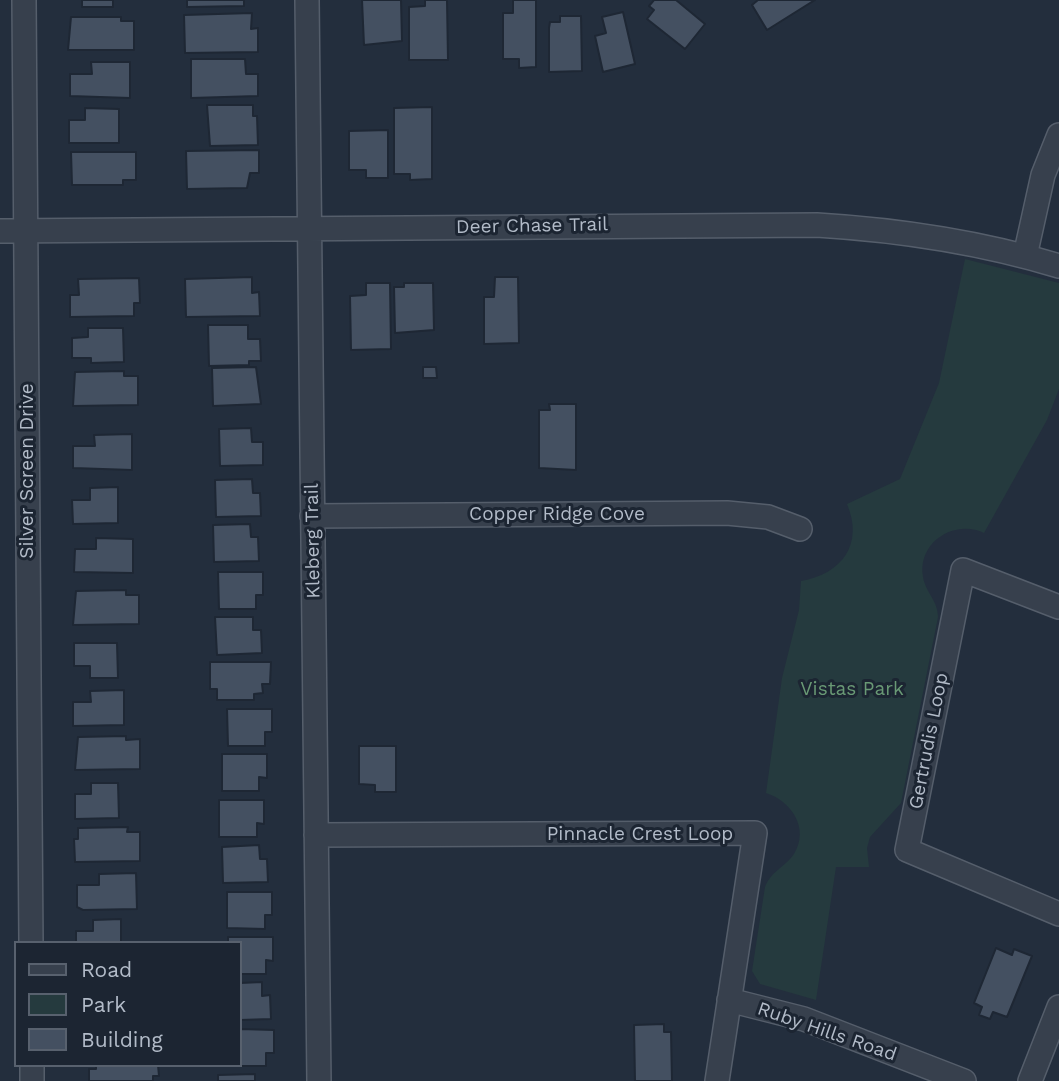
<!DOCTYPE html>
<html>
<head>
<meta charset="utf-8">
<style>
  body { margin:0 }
  #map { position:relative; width:1059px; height:1081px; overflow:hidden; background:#232e3d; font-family:"Work Sans",sans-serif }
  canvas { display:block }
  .legend { position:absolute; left:14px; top:941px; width:228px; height:126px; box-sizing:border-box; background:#1c2532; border:2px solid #58616e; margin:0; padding:9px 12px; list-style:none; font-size:21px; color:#b2bbc8 }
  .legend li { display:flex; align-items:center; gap:14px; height:35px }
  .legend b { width:35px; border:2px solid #58616e }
</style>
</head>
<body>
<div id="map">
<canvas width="1059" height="1081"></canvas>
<ul class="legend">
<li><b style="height:9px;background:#37404d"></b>Road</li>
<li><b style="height:19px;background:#253a3e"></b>Park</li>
<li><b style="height:19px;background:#445061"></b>Building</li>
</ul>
</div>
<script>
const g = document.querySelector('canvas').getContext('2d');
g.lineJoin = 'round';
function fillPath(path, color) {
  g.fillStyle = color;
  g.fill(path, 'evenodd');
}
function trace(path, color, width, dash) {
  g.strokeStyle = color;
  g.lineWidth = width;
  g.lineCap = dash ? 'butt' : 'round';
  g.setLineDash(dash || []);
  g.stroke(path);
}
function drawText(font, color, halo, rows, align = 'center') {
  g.font = font + ' "Work Sans",sans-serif';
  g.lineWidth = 6;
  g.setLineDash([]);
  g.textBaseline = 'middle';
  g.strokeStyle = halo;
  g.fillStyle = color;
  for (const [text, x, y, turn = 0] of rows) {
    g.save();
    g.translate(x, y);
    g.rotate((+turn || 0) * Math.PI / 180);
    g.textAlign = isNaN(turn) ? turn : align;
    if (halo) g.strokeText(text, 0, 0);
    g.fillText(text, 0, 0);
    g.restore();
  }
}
const green = new Path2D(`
  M965 259 1059 283V389L1047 420 984 533C955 519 917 542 923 577 926 593 938 601 938 617L901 803 870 837 867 848 869 867H836L816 1000 760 984 752 971 765 887C771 871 785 867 794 854 810 828 791 801 766 793L782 678 799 610 801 581C842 574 864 544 847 504L900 479 939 383Z`);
const building = new Path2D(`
  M82 0H113V7H82Z
  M187 0H244V6L187 7Z
  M362 0H401L402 41 364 45Z
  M425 0H447L448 60H409V7L425 6Z
  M513 0H536V67L519 68V59H503V13H513Z
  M654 0H676L705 24 685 49 647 19 654 10 649 6Z
  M815 0 767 30 752 5 758 0Z
  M623 12 635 64 603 72 595 36 606 33 602 17Z
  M252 13 251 29 258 28V52L185 53 184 15Z
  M560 16H581L582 71 549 72V28L550 22H560Z
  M71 17H121V21H134V50H68Z
  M191 59H245L246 74H258V96L191 98Z
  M91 62H130V98L70 96V74H92Z
  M207 105H253V116H257L258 145 210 146Z
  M432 107V179L410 180V174H394V108Z
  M85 108 119 109V143H69V120H85Z
  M388 130V178H366V170H349V131Z
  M259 150V173H250L247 188 187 189 186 151Z
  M71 152H136V180H123V185H72Z
  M252 277V293L259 292 260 316 186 317 185 279Z
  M495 277H518L519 343 484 344V297H494Z
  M139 278 140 303H134V316L70 317V295H79L78 279Z
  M366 283H390L391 349 351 350 350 296 366 295Z
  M404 283H433L434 330 395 333 394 287H404Z
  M208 325H248V339H260L261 361H249V365L209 366Z
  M88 328H123L124 362 91 363V358H72V338L88 337Z
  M256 367 261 404 213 406 212 368Z
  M423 367H436L437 378H423Z
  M124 371V376H138V405L73 406 75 372Z
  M549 404H576V470L539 468V410H550Z
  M251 428 252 442H263V465L220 466 219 429Z
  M132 434V470L73 468V446H95L94 435Z
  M252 479 253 493H260L261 516 216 517 215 480Z
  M118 487V523L73 524 72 500H90V488Z
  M250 524 251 537H258L259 561 214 562 213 525Z
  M96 538 133 539V573L74 572 75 549H96Z
  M218 572H263V595H256V609H219Z
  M126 590V595H139V624L73 625 76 591Z
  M215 617H253V630H261L262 653 217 655Z
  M74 643H117L118 678H90V666H74Z
  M210 662H271L270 684H262L263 693 254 694V700H217V689H210Z
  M124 690V725L73 726V702H91L90 691Z
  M227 709H272V732H265V746H228Z
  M126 736V740L140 739V769L75 770 78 737Z
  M359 746H396V792H375V785L359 784Z
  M222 754H267V778L259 777V791H222Z
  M91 783H118L119 818 75 819V794H91Z
  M219 800H264V824L257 823V837H219Z
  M128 827 127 832H140V861L75 862 74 839H78V828Z
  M259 845 260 859H267L268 882 223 883 222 847Z
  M136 873 137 909 83 910 77 907V885H99V874Z
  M227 892H272V915H265V929L227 928Z
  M121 919V943H76V931H93V920Z
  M228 937H273V961L266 960V974H240V943H228Z
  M996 948 1012 955 1014 949 1032 956 1007 1017 993 1012 990 1019 979 1015 982 1007 974 1003Z
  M262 982V996L270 995 271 1019 240 1020V983Z
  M664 1024V1032H671L672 1081H635L634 1025Z
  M240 1029 274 1030V1053H266V1066H229L240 1065Z
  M96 1065H158L159 1076H153V1081H89V1069H96Z
  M255 1074V1081H218V1075Z`);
const minor = new Path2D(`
  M24 0 31 943
  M307 0 319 1081
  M0 231 817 225C899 230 980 242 1059 266
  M1025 256 1043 175 1059 135
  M312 516 727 513 768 517 800 529
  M1059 607 963 570 907 850 1059 914
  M316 835 755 833 717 1081
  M729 1000 804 1019 964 1081
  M32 1065V1081
  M1030 1081 1059 1007`);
const streetNames = [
  ["Deer Chase Trail",532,226,-1],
  ["Silver Screen Drive",27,471,-90],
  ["Copper Ridge Cove",557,514],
  ["Kleberg Trail",313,541,-91],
  ["Gertrudis Loop",929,741,-79],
  ["Pinnacle Crest Loop",640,834],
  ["Ruby Hills Road",827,1032,19]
];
const parkNames = [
  ["Vistas Park",852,689]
];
fillPath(green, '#253a3e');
fillPath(building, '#445061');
trace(building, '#1e2734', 2);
trace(minor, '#555e6b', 26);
trace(minor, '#37404d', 23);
drawText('19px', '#b2bbc8', '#1c2532', streetNames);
drawText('19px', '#699975', '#1c2532', parkNames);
</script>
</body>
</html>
